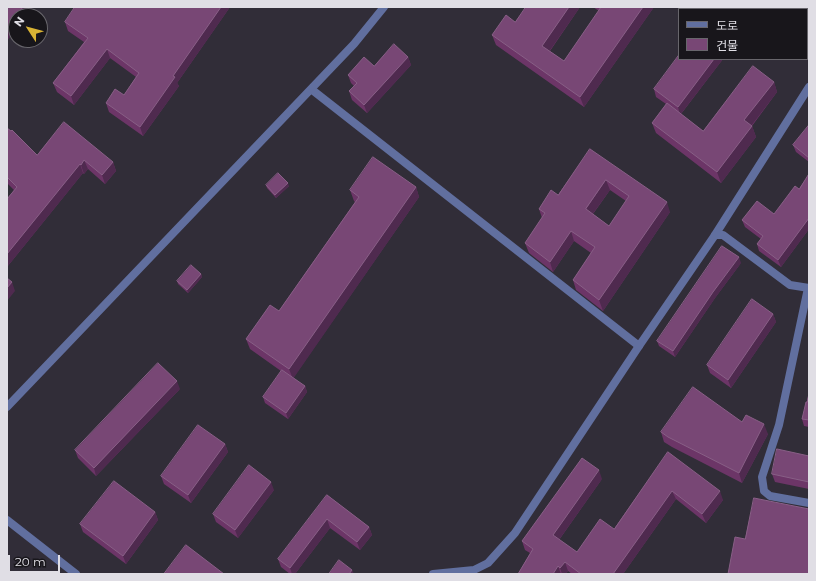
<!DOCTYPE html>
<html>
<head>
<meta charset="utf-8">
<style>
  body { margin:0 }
  #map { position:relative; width:816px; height:581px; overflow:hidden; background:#312d38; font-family:Montserrat,"Noto Sans KR",sans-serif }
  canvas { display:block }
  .frame { position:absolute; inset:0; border:8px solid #e0dee5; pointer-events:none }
  .legend { position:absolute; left:678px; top:8px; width:130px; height:52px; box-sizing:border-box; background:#18161b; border:1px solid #68666c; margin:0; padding:5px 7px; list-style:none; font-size:12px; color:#e0dee5 }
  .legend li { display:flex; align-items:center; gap:8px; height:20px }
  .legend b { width:20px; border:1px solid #68666c }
  .north { position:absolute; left:8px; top:8px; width:40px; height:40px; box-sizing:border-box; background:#18161b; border:1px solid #68666c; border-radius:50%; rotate:306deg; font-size:11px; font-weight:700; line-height:16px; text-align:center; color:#e0dee5 }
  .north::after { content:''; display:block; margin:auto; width:14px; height:18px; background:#d9b334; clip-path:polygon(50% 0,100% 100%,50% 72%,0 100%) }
  .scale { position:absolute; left:8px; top:555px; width:52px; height:18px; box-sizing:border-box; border:2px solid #e0dee5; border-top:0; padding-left:5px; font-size:12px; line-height:14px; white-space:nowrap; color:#e0dee5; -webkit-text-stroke:3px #18161b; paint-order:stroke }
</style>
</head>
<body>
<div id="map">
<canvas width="816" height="581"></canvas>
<div class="frame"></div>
<ul class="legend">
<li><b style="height:5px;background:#616f9f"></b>도로</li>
<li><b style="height:11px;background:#784775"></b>건물</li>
</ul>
<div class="north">N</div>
<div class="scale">20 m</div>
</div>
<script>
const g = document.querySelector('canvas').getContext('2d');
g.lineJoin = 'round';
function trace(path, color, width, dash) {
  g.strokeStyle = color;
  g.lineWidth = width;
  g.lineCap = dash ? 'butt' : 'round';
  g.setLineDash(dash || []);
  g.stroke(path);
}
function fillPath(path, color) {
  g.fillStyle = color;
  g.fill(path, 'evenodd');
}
const minor = new Path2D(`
  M715 235 809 87
  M808 288 779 425 762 477 764 491 770 496 809 503
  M433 574 474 570 488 563 515 533 639 346`);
const tertiary = new Path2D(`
  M311 89 639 346 715 235H723L790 285 809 288
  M7 407 354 44 384 7
  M7 520 76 574`);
const wall = new Path2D(`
  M75 7H230L177 83 179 86 143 136 109 112 106 103 124 95 136 77 110 58 74 105 57 92 53 83 84 42 68 31 65 22Z
  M580 7 550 51 564 61 599 11 593 7H654L584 107 496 45 492 35 515 22Z
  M408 57 411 65 367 113 352 100 349 91 354 86 351 83 348 75Z
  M679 59H723L681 114 703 131 774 82 777 92 752 126 756 137 721 183 656 133 652 123 666 104 656 97 654 89Z
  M809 125V162L796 152 793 145Z
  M7 128 37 155 113 162 116 171 105 184 88 169 84 174 83 173 7 267V199L14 190 7 183Z
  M590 149 670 212 603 311 576 290 573 280 591 253 574 241 553 272 529 253 525 243 542 218 539 209 558 195ZM610 190 626 201 609 226 593 214Z
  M809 174V229L781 267 759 251 757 244 761 239 745 227 742 220 774 214 799 189Z
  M266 185 289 186 276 198 267 188Z
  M416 187 419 197 293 378 305 386 307 392 288 419 265 403 263 397 281 371 250 349 246 339 279 311 355 202 354 201 350 190Z
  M741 263 715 298 675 357 659 346 657 341Z
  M201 274 202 277 188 293 178 284 177 281Z
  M773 314 776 322 731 388 710 373 707 365Z
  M180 389 96 476 78 458 75 450Z
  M809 393V427L804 426 802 419Z
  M742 422 768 434 742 483 672 447 664 442 661 432Z
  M225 444 228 452 191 503 164 484 161 476Z
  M668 452 723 500 706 523 676 499 623 574H572L568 571 566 574H518L530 553 525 550 522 541 602 479 559 540 577 552 614 529Z
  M809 456V489L775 482 772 474Z
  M274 490 238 538 216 522 213 514Z
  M327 495 369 527 372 535 360 550 330 528 295 574H290L281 567 278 559Z
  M155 512 158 520 126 564 83 532 80 524Z`);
const shadedWall = new Path2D(`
  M23 7H33L26 16H16Z
  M221 7H230L177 83 179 86 143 136 140 127 173 76Z
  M569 7H580L546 56 542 46Z
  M643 7H654L584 107 580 97Z
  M16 16V29L7 41V28Z
  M107 49 110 58 74 105 71 96Z
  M408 57 411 65 367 113 364 105Z
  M714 59H723L680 115 678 107Z
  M774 82 777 92 748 130 744 120Z
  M752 126 756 137 721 183 717 172Z
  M84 160 88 169 84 174 81 165Z
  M113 162 116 171 105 184 102 175Z
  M80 164 83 173 7 267V254Z
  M606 180 610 190 589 219 586 209Z
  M288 183 289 186 276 198 275 195Z
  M416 187 419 197 293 379 289 369Z
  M667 202 670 212 603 311 599 300Z
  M809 218V229L781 267 778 260Z
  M571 231 574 241 553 272 550 262Z
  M739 257 741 263 715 298 675 357 673 351 713 292Z
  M201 274 202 277 188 293 187 290Z
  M12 282 15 291 7 301V288Z
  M773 314 776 322 731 388 728 380Z
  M177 381 180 389 96 476 94 468Z
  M305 386 307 392 288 419 286 413Z
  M764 424 768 434 742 483 739 473Z
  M225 444 228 452 191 503 188 495Z
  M599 470 602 479 556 544 553 535Z
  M271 482 274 490 238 538 235 530Z
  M672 491 676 499 623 574H613Z
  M720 491 723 500 706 523 702 514Z
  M155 512 158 520 126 564 123 556Z
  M327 519 330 528 295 574H292L290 568Z
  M369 527 372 535 360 550 357 542Z
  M565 562 568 571 566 574H562L560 568Z
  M558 566 561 574H553Z
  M352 570 354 574H349Z`);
const building = new Path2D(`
  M7 7H23L7 28Z
  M75 7H221L173 76 175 77 140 127 106 103 115 89 124 95 139 73 107 49 71 96 53 83 88 38 65 22Z
  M526 7H569L542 46 564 61 601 7H643L580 97 492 35 506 15 515 22Z
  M715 7H753L751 9H714Z
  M394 44 408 57 364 105 349 91 357 83 348 75 364 57 374 66Z
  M679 55V59H714L678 107 654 89Z
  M753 66 774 82 744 120 752 126 717 172 652 123 667 103 703 131Z
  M64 122 113 162 102 175 84 160 81 165 80 164 7 254V199L17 187 7 177V128L11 131 12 130 37 155Z
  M809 125V158L793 145Z
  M590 149 667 202 599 300 573 280 595 247 571 231 550 262 525 243 545 213 539 209 551 190 558 195ZM606 180 629 196 609 226 586 209Z
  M373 157 416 187 289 369 246 339 270 305 279 311 359 197 350 190Z
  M278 173 288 183 275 195 266 185Z
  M809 174V218L778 260 757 244 763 236 742 220 757 201 774 214 795 186 799 189Z
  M722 246 739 257 713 292 673 351 657 341Z
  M191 265 201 274 187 290 177 281Z
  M7 278 12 282 7 288Z
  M752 299 773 314 728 380 707 365Z
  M158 363 177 381 94 468 75 450Z
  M282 370 305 386 286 413 263 397Z
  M693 387 742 422 746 415 764 424 739 473 668 437 661 432Z
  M809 393V420L802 419 806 402H807Z
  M198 425 225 444 188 495 161 476Z
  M777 449 809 456V482L772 474Z
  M668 452 720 491 702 514 672 491 613 574H581L565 562 560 568 558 566 553 574H518L533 549 522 541 582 458 599 470 553 535 577 552 600 519 614 529Z
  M249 465 271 482 235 530 213 514Z
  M114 481 155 512 123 556 80 524Z
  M327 495 369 527 357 542 327 519 290 568 278 559Z
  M754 498 809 509V574H728L735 537 745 539Z
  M186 545 224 574H164Z
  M339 560 352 570 349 574H329Z`);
trace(minor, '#616f9f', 8);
trace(tertiary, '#616f9f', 8);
fillPath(wall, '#6c3567');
fillPath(shadedWall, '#4f2a4f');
fillPath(building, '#784775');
trace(building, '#885f86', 1);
</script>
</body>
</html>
